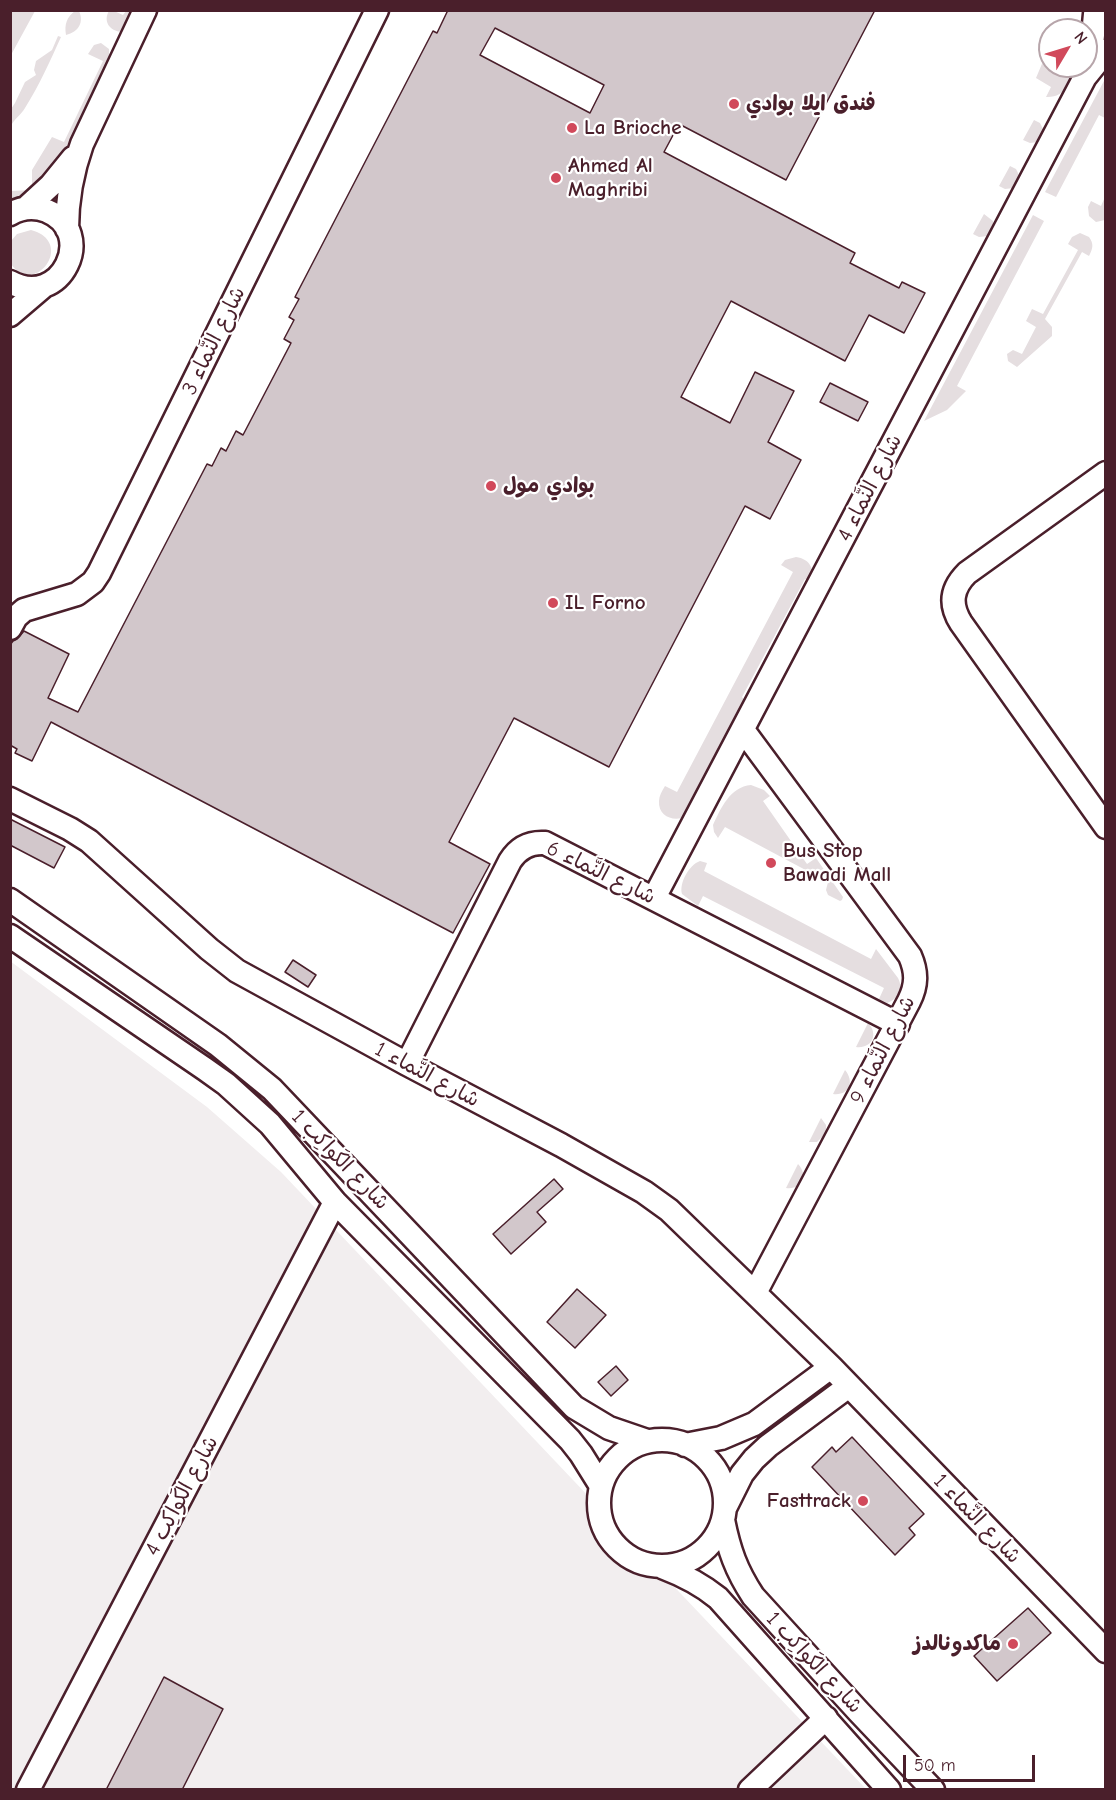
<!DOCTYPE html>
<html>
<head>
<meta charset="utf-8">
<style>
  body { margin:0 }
  #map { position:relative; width:1116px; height:1800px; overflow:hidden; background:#fff; font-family:"Comic Neue",sans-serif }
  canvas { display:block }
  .frame { position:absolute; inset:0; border:12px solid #4a1f2b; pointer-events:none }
  .north { position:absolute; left:1038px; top:18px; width:60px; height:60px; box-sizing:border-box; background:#fff; border:2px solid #b7a5aa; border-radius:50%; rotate:52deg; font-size:16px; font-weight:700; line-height:24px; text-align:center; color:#4a1f2b }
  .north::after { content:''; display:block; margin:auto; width:21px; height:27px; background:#d1495b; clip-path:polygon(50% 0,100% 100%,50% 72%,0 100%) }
  .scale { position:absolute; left:903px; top:1755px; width:132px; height:27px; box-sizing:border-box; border:3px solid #4a1f2b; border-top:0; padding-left:8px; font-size:18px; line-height:21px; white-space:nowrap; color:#4a1f2b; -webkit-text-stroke:4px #fff; paint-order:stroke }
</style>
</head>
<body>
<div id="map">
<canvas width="1116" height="1800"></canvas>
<div class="frame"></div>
<div class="north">N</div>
<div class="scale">50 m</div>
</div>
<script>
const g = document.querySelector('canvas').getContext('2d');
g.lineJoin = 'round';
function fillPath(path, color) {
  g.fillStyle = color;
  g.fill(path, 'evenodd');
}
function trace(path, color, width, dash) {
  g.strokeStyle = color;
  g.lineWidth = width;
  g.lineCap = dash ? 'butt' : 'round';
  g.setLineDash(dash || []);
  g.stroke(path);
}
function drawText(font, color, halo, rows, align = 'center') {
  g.font = font + ' "Comic Neue","Playpen Sans Arabic",sans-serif';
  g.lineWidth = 4.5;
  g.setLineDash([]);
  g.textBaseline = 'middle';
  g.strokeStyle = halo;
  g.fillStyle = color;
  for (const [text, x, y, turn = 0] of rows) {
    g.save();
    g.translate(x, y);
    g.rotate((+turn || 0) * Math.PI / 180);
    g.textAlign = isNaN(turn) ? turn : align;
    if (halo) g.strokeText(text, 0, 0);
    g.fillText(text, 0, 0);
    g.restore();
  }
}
const built = new Path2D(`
  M10 961 207 1107 281 1172 866 1789H11Z`);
const green = new Path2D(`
  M11 10 35 11 11 55 10 11Z
  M75 11H79C84 22 79 32 66 35 64 24 67 17 75 11Z
  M109 11H114L123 15 126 11H132L122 32C109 31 103 21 109 11Z
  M58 36 61 37C50 61 39 86 25 108 21 115 14 119 11 126V109L15 103 25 82 36 75 34 70 36 61 52 50Z
  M101 43 109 49V57L62 156C49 175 34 194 11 200V191L32 190V170L52 137 64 142 103 61 88 54 94 45Z
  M1044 59 1050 62V66H1079C1070 81 1066 98 1046 97L1051 87 1036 78Z
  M1105 79V118L1099 115 1056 197 1045 192Z
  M1034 120 1040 123 1044 131 1038 142 1030 143 1023 140Z
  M1010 166 1016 169 1020 177 1014 188 1005 189 999 186Z
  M1105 197V220L1096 222 1089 216 1088 207 1091 201 1101 206Z
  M984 214 993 221V229L988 236 979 237 973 234Z
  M1033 215 1044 221 957 386 966 391 947 410 924 421Z
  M31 230C76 242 35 298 11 264V241L17 234Z
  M1080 233 1089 237C1094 244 1093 248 1089 256L1082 252 1045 319 1052 327V336L1017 367 1008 361 1007 354 1013 350 1022 354 1036 327 1026 321 1032 309 1043 314 1078 250 1068 244 1072 237Z
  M796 557C810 559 815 569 811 582L805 579 742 697 747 704 685 817C673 822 658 816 659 801 659 796 662 791 665 786L677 792 793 572 781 565 785 560Z
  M751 785 764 790 770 796 763 801 807 864 816 858 843 897 842 900 840 901 828 895 826 890 828 882 725 827 718 838 714 832 713 825C721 808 730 787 751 785Z
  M700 861 707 863 704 871 871 959 876 949 898 978C904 990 898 999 887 1003L879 999 884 988 703 896 698 906 682 894C679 883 689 865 700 861Z
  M868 1023C879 1034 872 1049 856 1047Z
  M845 1070C855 1082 849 1096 833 1094Z
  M821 1118 826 1125V1133L817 1142H809Z
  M798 1164C809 1176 802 1190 786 1188Z`);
const building = new Path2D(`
  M448 10H875L786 180 679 124 664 152 855 253 850 263 899 288 902 282 925 293 904 333 869 315 845 361 731 301 681 397 730 423 755 372 794 391 768 442 801 460 770 519 745 506 609 767 514 718 449 842 490 864 453 933 51 722 32 761 15 753 17 749 10 745V645L13 641 17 639 24 631 69 654 48 698 78 712 207 464 212 466 221 448 226 451 236 431 243 435 291 343 284 339 294 320 289 317 299 299 295 297 433 31 437 33ZM495 28 604 85 590 113 480 55Z
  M830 383 868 402 858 421 820 402Z
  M10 819 65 847 54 868 10 845Z
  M293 960 316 975 308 987 285 972Z
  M554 1179 563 1189 537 1212 546 1222 511 1254 493 1234Z
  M577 1289 606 1315 575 1348 547 1322Z
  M616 1366 628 1380 611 1396 598 1382Z
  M852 1437 924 1514 909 1528 915 1535 895 1555 812 1467 832 1447 836 1452Z
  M1028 1608 1051 1633 997 1681 974 1656Z
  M164 1677 223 1709 182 1790H106Z`);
const minor = new Path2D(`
  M1087 73 1092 46 1095 14
  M26 208 51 185 73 158
  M10 214C22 207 34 206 47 211 98 232 61 310 10 282
  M67 229C67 199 72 172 82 144L145 10
  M10 315 44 286
  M1106 473 967 573C952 588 949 604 961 623L1106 827
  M10 628 16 617 24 610 77 594 93 582 99 573 377 10
  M743 730 910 956C917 972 917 985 909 1001L755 1293
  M10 799 70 829 89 841 209 949 237 971 407 1064 561 1145 644 1192 669 1210 831 1367 1106 1651
  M654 898 1085 77 1106 51
  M10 900 218 1045 272 1089 574 1407 609 1428 647 1441
  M10 936 205 1069 226 1084 270 1124 335 1202 570 1440 581 1454 601 1486
  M407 1064 510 861C518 848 530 842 545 843L898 1024
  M599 1503a63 63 0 1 1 126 0a63 63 0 1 1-126 0Z
  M685 1445 721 1438 754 1424 831 1367
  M725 1508 742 1474 754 1459 768 1446 849 1386
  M723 1520C729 1550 736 1570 753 1596L859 1712 933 1790
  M662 1567C683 1575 701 1584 718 1598L889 1790
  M28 1790 335 1202
  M750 1790 826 1718`);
const markers = [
  [734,104,6,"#d1495b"],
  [572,128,6,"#d1495b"],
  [556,178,6,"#d1495b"],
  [491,486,6,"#d1495b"],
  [553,603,6,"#d1495b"],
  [771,863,6,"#d1495b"],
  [863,1501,6,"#d1495b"],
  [1013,1644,6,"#d1495b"]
];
const poiNames = [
  ["فندق ايلا بوادي",746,104],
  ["La Brioche",584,128],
  ["Ahmed Al",568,166],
  ["Maghribi",568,190],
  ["بوادي مول",503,486],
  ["IL Forno",565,603],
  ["Bus Stop",783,851],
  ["Bawadi Mall",783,875],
  ["Fasttrack",851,1501,"right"],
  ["ماكدونالدز",1001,1644,"right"]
];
const streetNames = [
  ["شارع النَّماء 3",214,341,-64],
  ["شارع النَّماء 4",870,488,-63],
  ["شارع النَّماء 6",601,873,26],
  ["شارع النَّماء 9",883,1050,-63],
  ["شارع النَّماء 1",427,1075,28],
  ["شارع الكَواكِب 1",340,1160,46],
  ["شارع الكَواكِب 4",182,1496,-62],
  ["شارع النَّماء 1",977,1519,46],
  ["شارع الكَواكِب 1",814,1663,47]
];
fillPath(built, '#f2eeef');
fillPath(green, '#e5dee0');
fillPath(building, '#d2c7cb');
trace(building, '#4a1f2b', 1.5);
trace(minor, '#4a1f2b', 27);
trace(minor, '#fff', 22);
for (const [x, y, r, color] of markers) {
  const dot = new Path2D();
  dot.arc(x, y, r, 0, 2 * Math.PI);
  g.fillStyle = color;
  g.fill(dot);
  trace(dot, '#fff', 2);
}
drawText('bold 21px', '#4a1f2b', '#fff', poiNames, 'left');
drawText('21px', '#4a1f2b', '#fff', streetNames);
</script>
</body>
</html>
